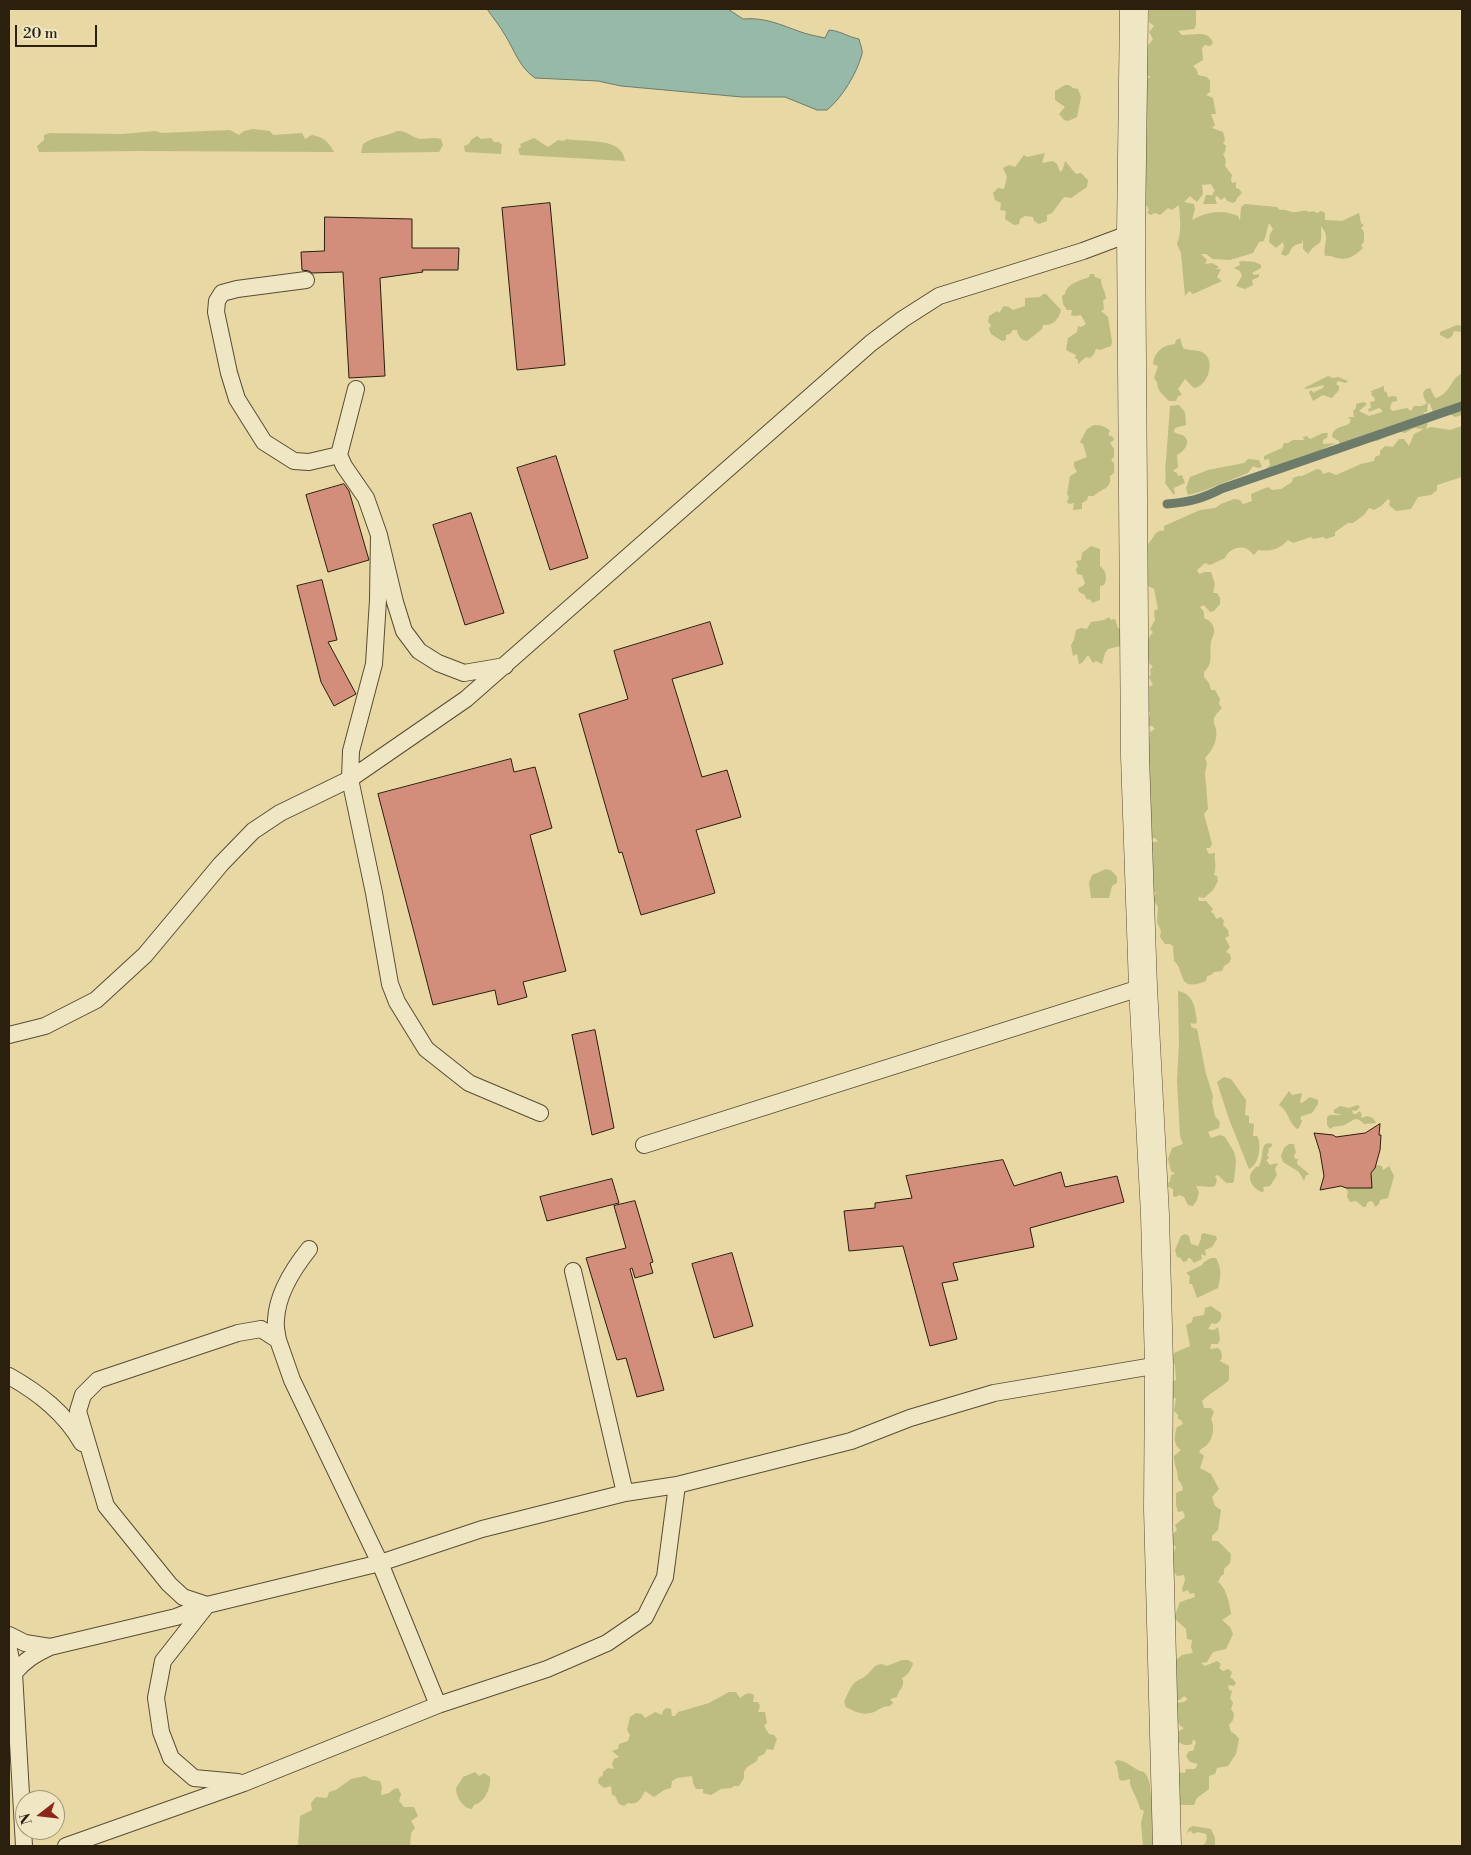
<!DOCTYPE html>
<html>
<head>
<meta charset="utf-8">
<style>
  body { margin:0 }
  #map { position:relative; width:1471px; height:1855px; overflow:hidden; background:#e7d8a4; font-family:"Libre Bodoni",serif }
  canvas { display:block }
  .frame { position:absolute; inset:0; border:10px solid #2b1f0e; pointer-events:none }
  .north { position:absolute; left:15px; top:1790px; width:50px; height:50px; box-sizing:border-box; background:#efe6c4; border:1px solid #a1967b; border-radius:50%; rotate:254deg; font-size:14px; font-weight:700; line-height:20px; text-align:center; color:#2b1f0e }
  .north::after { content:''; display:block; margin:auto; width:18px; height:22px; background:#8f2418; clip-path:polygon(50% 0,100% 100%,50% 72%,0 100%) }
  .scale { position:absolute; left:15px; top:25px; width:82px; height:22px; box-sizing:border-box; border:2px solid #2b1f0e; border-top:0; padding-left:6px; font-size:15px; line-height:18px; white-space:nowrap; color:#2b1f0e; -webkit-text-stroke:4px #efe6c4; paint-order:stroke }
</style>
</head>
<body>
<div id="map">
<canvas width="1471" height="1855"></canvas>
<div class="frame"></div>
<div class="north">N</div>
<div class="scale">20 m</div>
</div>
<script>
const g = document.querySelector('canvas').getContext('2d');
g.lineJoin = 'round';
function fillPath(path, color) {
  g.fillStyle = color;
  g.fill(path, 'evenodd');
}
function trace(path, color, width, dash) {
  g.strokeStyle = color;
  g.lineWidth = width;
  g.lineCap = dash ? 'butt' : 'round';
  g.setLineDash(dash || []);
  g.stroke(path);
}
const green = new Path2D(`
  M1149 9H1197L1196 11V25L1194 29 1178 31 1182 35C1193 36 1208 29 1213 43L1210 46 1205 45 1202 48 1203 60 1193 66 1197 70 1198 75 1207 77 1210 81V92L1206 95 1213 98 1216 114H1211L1215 125 1212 128 1223 132 1225 140 1223 143 1226 146 1225 152 1223 154 1226 160 1225 166 1232 175 1231 180 1232 183 1236 182V188L1239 189 1242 193 1237 198 1236 201 1233 203 1227 201 1225 197 1221 200 1217 196 1215 198 1217 204H1203L1206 195H1213V192L1215 191 1211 184 1202 185 1203 194 1197 202 1190 196 1184 202 1194 204 1195 209 1192 220C1207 212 1222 209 1238 216L1240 221 1241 207 1245 204 1277 207 1280 210C1286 209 1287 211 1292 212 1299 213 1303 209 1309 212L1313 211 1317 213 1321 211 1325 213V220L1342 221 1359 213 1361 223 1364 225 1361 228 1364 232V242L1361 245 1363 248C1356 255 1348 261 1337 258 1332 257 1331 255 1325 256 1323 242 1331 238 1321 226 1322 251 1320 237 1308 254L1303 249V238L1302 243C1294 245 1292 246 1289 254L1285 256 1281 254 1284 247 1283 242 1276 248 1269 242 1270 234 1273 229 1269 223 1264 241 1259 242 1253 253 1230 260 1213 259 1206 254H1201L1207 260 1205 264 1212 263 1219 267 1216 269H1221L1217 277 1222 281 1193 294 1189 291 1185 296 1181 253 1177 244C1182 231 1180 219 1179 205L1172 210 1168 208 1160 215 1155 213 1151 215 1147 213 1149 210 1147 206 1141 207 1144 81 1151 76H1142L1146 48 1153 39 1149 32 1154 26 1149 22Z
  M1065 85H1069L1073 88 1078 89 1081 97 1077 117 1068 121 1064 120 1059 114 1065 107 1055 100V91Z
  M253 129 270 131 273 135 302 133 305 139 312 135C323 137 329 142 334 152L141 151 39 152 37 146 44 140V135L50 133 122 134 156 131 161 133 230 130 239 135 244 131Z
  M397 131C409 131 412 138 420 139 427 139 434 137 441 139L443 145 439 152 361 153 363 144C374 136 385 137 397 131Z
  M477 136 481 139 491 138 494 142H499L502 145 501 154 465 152 464 146 469 144 471 140Z
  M534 138 548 147 558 140 563 141 567 139C585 143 622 136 625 161L520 155 518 149 521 147 520 144Z
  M1045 153 1042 163 1053 161 1057 164 1060 172 1063 169 1065 161 1076 174 1081 173 1088 180 1087 187 1071 198 1064 197 1052 213 1047 215V221L1039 224 1034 221 1033 217 1025 216 1020 219 1019 224 1014 225 1005 219 1006 211 1000 210 1001 203 995 200 993 193 998 188 1004 189 1007 177 1003 168 1009 165 1015 167 1024 155 1027 157Z
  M1242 261 1255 262 1261 265V268L1252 273 1254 275 1259 274V277L1252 280 1253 285 1245 289 1236 286 1242 276 1240 271 1234 268 1240 265 1239 262Z
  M1090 274H1094L1095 277 1101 279C1101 287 1105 290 1106 298L1103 301 1104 309 1101 311 1108 317 1112 342 1111 346 1100 350 1096 349 1094 354 1090 358 1086 357 1078 364V360L1075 358 1076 355 1066 350 1068 338 1077 332 1078 326 1081 327 1086 324 1081 315 1074 316 1071 315 1072 310H1067L1063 304 1062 296 1065 294C1067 283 1080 281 1089 277Z
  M1043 294H1046L1061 310C1059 319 1053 326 1043 325L1042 329 1027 341C1021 340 1018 336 1017 330H1013L1010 334 1006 335V340L1002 341 991 334 989 329 991 325 988 322 989 316 997 311 999 313 1004 306 1009 307 1013 310 1025 306V298L1040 297Z
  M1457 325 1462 326V332L1454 331 1452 336 1448 339 1440 335V332Z
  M1180 338 1183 348C1191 352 1199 348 1206 355 1215 365 1206 387 1194 388L1185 379 1178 389 1182 395 1178 396 1176 401H1169C1163 394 1158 393 1157 382L1154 378 1158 366 1153 364C1154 352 1163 345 1175 344L1176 340Z
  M1462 373V415L1455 417 1447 412 1441 414 1433 412 1430 404 1428 403 1427 412H1423L1429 418 1426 429 1431 427 1450 430 1462 426V477L1437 485V490L1431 495 1418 497 1411 509 1396 511 1389 505 1390 501 1388 499 1381 506 1374 510 1369 508 1364 515 1353 523H1348L1335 532V536L1326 539 1323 537 1313 539 1311 537 1293 543 1288 540C1280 549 1270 552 1258 550L1254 555C1252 553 1250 551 1247 549 1239 545 1228 550 1225 558L1210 565 1205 563 1197 570 1199 574 1205 572H1211L1215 584 1213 593H1217L1220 598V604L1214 611 1210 612 1204 605 1200 607 1204 612V618C1208 620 1212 622 1213 626 1216 633 1212 636 1211 642 1209 654 1214 663 1204 672V677L1209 683 1211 690H1215L1220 699 1219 704 1222 708C1219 711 1216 714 1214 718 1213 723 1215 725 1216 729 1218 740 1212 751 1205 758L1207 763 1205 773 1208 809 1204 814 1212 844 1210 848H1206L1209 854 1215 853C1214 861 1217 866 1214 875L1217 876 1218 881 1213 890 1204 898 1198 897 1199 901H1206L1213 909 1211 912 1214 914 1216 919 1221 917 1224 921 1223 925 1228 930 1229 936 1225 938 1230 947 1226 952 1230 954 1231 959 1229 963 1224 966 1222 971 1214 972 1211 975 1207 976 1206 981C1176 993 1186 971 1174 961L1173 946 1170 944H1165L1160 937 1161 931 1157 922 1158 907 1153 899 1156 893 1152 890 1150 857 1154 855 1149 851 1151 843 1158 841 1155 838H1151L1149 835 1152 832 1147 824 1146 752 1149 748 1150 732 1155 729 1152 726H1146V717L1150 715V712L1146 711 1148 687 1153 685 1149 677 1151 674 1150 669 1153 667 1145 659 1147 640 1153 632 1150 629 1155 620 1154 611 1158 609 1154 589 1146 585C1145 566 1139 554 1152 539 1156 534 1156 530 1164 531V526L1200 510 1215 508 1221 504 1234 499 1240 500 1243 504 1252 501 1251 494 1268 487 1272 490 1281 489 1292 482 1293 478 1298 476H1302L1317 469 1321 470 1323 474 1329 472 1336 475 1361 464 1374 461 1375 457 1380 455V451L1385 446 1393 447 1399 439H1404L1409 446 1414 434 1424 429 1414 428 1405 433 1395 430 1387 432 1386 437 1377 441 1368 439 1348 446H1340L1339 441 1332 437C1333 427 1342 427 1349 424L1351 420 1348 417H1354L1353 411 1356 408V404L1364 402 1367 404 1359 411 1369 416 1382 412V410L1379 408 1369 412 1368 409 1371 408 1370 402 1375 401 1374 397 1372 396 1371 391 1384 386V391L1387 393 1388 397 1393 396 1397 397V401L1392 402 1390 408 1392 411 1407 408 1411 411 1414 406H1422L1427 403C1423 397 1420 390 1430 388L1435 398C1451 394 1449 380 1462 373Z
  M1328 376 1333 378 1338 377 1348 381 1346 383 1338 381 1336 384 1339 386V390L1332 398 1323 395 1313 401 1309 392 1311 390 1315 394 1314 392 1323 388 1324 385 1307 389 1304 388Z
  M1179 405 1185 412 1186 425 1175 428 1174 432C1177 434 1180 434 1182 435 1193 440 1184 452 1177 455L1178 467 1173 471 1177 473 1178 476 1182 475 1185 483 1174 488 1175 494H1173L1165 483C1167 476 1164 469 1166 461L1170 406Z
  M1094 425C1101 425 1105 426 1110 431L1108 435 1113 437 1114 440 1110 443 1114 449V457L1111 460 1114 463V473L1110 476C1112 489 1102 488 1094 496H1088L1087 500 1082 503V509L1073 510 1074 503 1069 504 1067 502 1069 497 1067 494 1070 476 1077 472 1074 466V462L1087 457 1083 444 1080 442 1087 429Z
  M1323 433H1328L1327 438 1323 440V444L1336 443 1321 450 1320 456 1312 453 1294 465 1271 473 1265 470 1270 465 1269 459 1264 460V456L1282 448 1284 443H1288L1293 440H1304L1303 437 1307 436 1310 439Z
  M1248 459 1259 460 1262 467 1258 468 1253 466 1248 473 1203 491 1188 495 1186 488 1190 477 1208 470 1244 463Z
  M1091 546 1100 549V566C1106 571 1108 578 1104 585L1100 586V600L1092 603 1091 600 1086 599 1085 595 1079 592 1078 588 1083 586 1085 583 1082 575 1077 574 1076 569 1078 566 1076 561 1081 560 1082 553Z
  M1109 617 1111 620 1115 619 1118 628 1122 630 1120 646 1108 649 1105 653 1102 664 1096 661 1093 663 1088 655 1082 663 1079 664 1077 654 1073 656 1071 645 1074 640 1076 630 1081 628 1087 629 1091 622 1104 620Z
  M1106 869 1112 871 1117 877V883L1112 886 1109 898H1091L1089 883 1092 875Z
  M1178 991C1194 994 1195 1008 1197 1022L1195 1024 1191 1023V1027L1197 1029 1206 1074 1213 1096 1212 1102 1215 1116 1220 1122 1219 1128 1208 1132 1211 1138 1220 1135 1225 1137C1233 1151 1238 1153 1235 1171 1234 1176 1235 1179 1233 1183H1226L1218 1175 1215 1176 1217 1180 1215 1186 1211 1187 1196 1186 1199 1192 1197 1200 1193 1206 1188 1205 1184 1197 1179 1195 1176 1197 1173 1196V1189L1166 1186 1170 1181 1171 1175 1175 1174 1171 1171 1168 1159 1172 1148 1183 1144 1180 1136 1177 1081 1179 1043Z
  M1224 1077 1231 1079 1246 1100 1245 1115 1249 1116V1123L1254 1124 1253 1136H1257C1262 1145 1259 1165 1249 1169L1229 1119 1217 1082Z
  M1289 1091 1292 1095 1302 1093 1300 1102 1302 1103 1310 1097 1318 1100V1104L1312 1113 1302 1116 1300 1118 1302 1121 1299 1128 1297 1129C1288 1122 1289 1111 1279 1105Z
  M1358 1105 1360 1107 1356 1111 1352 1110 1353 1114H1356L1360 1111 1362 1115 1361 1116V1118L1367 1116 1373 1118 1376 1123 1364 1124C1356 1115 1354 1120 1346 1124 1340 1128 1336 1124 1330 1129L1327 1125V1117L1330 1115H1343L1334 1113V1110L1340 1106 1349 1108Z
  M1269 1143 1272 1144V1146L1268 1149 1269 1151 1267 1155 1269 1158 1266 1160 1270 1165 1278 1163 1275 1169 1277 1175 1270 1186 1263 1187 1264 1191 1262 1192C1253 1189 1245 1178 1254 1169 1259 1163 1256 1171 1260 1164 1263 1157 1261 1150 1265 1144Z
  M1289 1144H1294L1296 1153 1294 1155 1295 1159H1298L1297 1164 1308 1173 1309 1175H1306L1304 1181 1299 1172 1283 1162 1281 1156 1284 1148Z
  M1376 1165 1382 1166 1383 1170 1389 1166 1394 1176 1388 1198 1380 1200 1379 1204 1375 1207 1373 1202 1370 1201 1367 1203 1366 1207H1363L1356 1201 1350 1202 1347 1197 1348 1192 1346 1188 1371 1183V1173Z
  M1203 1233 1216 1236 1217 1239 1212 1247 1205 1250 1206 1256 1201 1254 1202 1259 1194 1263 1190 1258H1188L1187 1261 1183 1262 1181 1258 1177 1257 1175 1250 1181 1236 1185 1234 1189 1236 1191 1244 1198 1246 1201 1239V1235Z
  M1211 1258H1216C1222 1269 1221 1277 1218 1288L1197 1298 1192 1284H1189L1190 1276 1186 1273 1202 1265 1204 1262Z
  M1211 1306 1221 1313C1222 1319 1220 1322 1215 1324L1212 1323 1208 1329 1214 1330 1218 1327 1220 1339 1218 1344H1211L1210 1349 1218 1348 1221 1351 1222 1357 1220 1361 1229 1366V1380C1221 1388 1211 1392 1202 1401L1204 1408H1211L1214 1412 1211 1419C1216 1430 1212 1444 1201 1449L1199 1452 1204 1456 1200 1468 1211 1474 1219 1489 1212 1497 1215 1506 1221 1510 1218 1530 1212 1536V1541H1218L1231 1554 1230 1563 1224 1569V1574L1221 1576 1218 1582C1226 1587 1230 1605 1231 1614L1222 1620 1230 1627 1233 1634 1226 1649 1213 1652 1207 1662 1201 1663 1205 1666 1217 1661 1221 1664 1219 1668 1223 1671 1228 1669 1232 1672 1230 1678H1232L1236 1683 1234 1686 1228 1685 1229 1690 1232 1691 1230 1698 1233 1703 1231 1709 1234 1714 1233 1720 1229 1725 1231 1732 1235 1734 1239 1739 1236 1754 1228 1766 1217 1768 1215 1774 1209 1776V1789L1197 1798 1194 1805H1181L1173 1803 1177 1772 1185 1773 1186 1769H1195L1198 1764 1190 1762 1186 1756 1189 1751H1193L1196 1742 1193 1739 1192 1744C1185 1746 1183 1745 1177 1741L1179 1738 1178 1732 1184 1728C1174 1723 1177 1713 1177 1703L1184 1702 1188 1699 1184 1696 1180 1700 1175 1699V1661L1182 1655 1193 1653 1191 1647 1192 1640 1187 1639 1186 1629 1174 1618 1180 1602 1195 1597 1194 1593 1190 1594 1188 1590 1183 1592 1182 1589 1185 1580 1184 1575 1177 1576C1169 1568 1172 1556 1176 1547L1172 1543V1535L1177 1530 1175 1525 1185 1517 1183 1511 1178 1512 1176 1505V1493L1183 1490 1181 1483 1178 1480C1178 1471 1174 1465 1174 1456L1181 1450C1173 1445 1174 1435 1177 1427L1183 1424 1181 1420 1178 1419V1415L1174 1411 1176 1398H1170V1383L1176 1380 1175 1365 1173 1362 1174 1353 1190 1346 1186 1325 1192 1322 1193 1317 1204 1315 1205 1308Z
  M902 1660H908L913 1663C912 1669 907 1676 902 1678 906 1687 899 1688 897 1697L890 1699 893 1703 890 1706C883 1706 880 1709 874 1712 862 1716 856 1712 846 1707L844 1702C847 1696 851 1684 857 1681 859 1679 862 1679 864 1677 873 1672 874 1660 887 1666Z
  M729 1692H736L740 1698C745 1694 748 1692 754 1695L753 1702H758L760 1706 758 1712H765L767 1723 764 1726 769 1734 774 1735 777 1739 773 1750 767 1749 764 1754 758 1757 757 1761 747 1767 744 1772V1778L739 1786H733L732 1788 721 1789 711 1795 703 1793V1789H696L693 1783 692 1776 677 1778 672 1781 671 1788 664 1790 654 1797 645 1791C641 1799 638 1805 628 1803L624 1806 619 1804 615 1796 612 1795 611 1786 604 1788 598 1783 599 1778 603 1775V1772L608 1768 614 1769 612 1764 614 1759 619 1757 612 1751 618 1749 619 1744 628 1741 630 1735 627 1730 630 1717 636 1713 642 1714 645 1718 655 1712 662 1715 663 1711 666 1708 671 1709 672 1716H675L678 1712 709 1703Z
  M1118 1760C1130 1762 1135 1771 1144 1772 1154 1784 1147 1793 1155 1804L1151 1807 1156 1815 1158 1846H1143L1141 1823 1144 1811 1140 1809C1138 1797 1129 1789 1130 1779L1122 1781 1119 1779 1117 1766 1114 1762Z
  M475 1772 479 1776 484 1773 490 1777C491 1788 485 1802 474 1805L472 1809C462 1808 456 1796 456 1788L463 1777Z
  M365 1776 372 1780 380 1781 382 1787 381 1795 389 1793 394 1789 398 1788 401 1794 399 1801 404 1807H414L418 1816 411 1821 415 1828 411 1833 410 1846H298L300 1816 312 1810 311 1803 316 1797 327 1798 329 1792 336 1790 351 1779Z
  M1193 1826 1211 1829 1215 1838V1846H1199L1205 1844 1207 1838 1206 1834 1198 1832 1193 1834 1191 1831 1188 1832 1186 1835 1189 1828Z`);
const water = new Path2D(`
  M487 9H728L743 19C765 17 781 25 801 32 809 35 817 36 825 38L829 30C841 31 848 37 859 39 860 44 863 50 862 54 857 73 842 98 827 110H817L785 97H742L621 86 598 81 535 78C519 67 515 51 505 35 500 26 493 18 487 9Z`);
const stream = new Path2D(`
  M1167 504C1189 502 1202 499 1221 489L1462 406`);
const building = new Path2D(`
  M550 203 565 365 517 370 502 208Z
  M325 217 412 219V248H459L458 270H422L423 272 380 278 385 376 349 378 343 272 312 273 309 271 302 270 301 252 324 251Z
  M556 456 588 558 550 570 517 468Z
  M344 484 349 491 369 560 328 572 306 495Z
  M471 513 504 613 465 625 433 525Z
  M322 580 337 640 328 642 356 694 334 706 321 682 297 586Z
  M710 622 723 664 672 679 702 777 727 770 741 817 696 830 715 893 641 915 622 852 619 853 579 714 628 699 614 651Z
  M511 759 514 772 535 767 552 828 530 835 566 971 523 982 527 997 498 1005 495 990 433 1005 378 794Z
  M595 1030 614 1128 592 1135 572 1035Z
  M1380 1124 1379 1135H1381L1380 1150 1375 1168 1371 1173 1372 1188H1346L1341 1186 1320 1190 1324 1176 1320 1152 1314 1133 1333 1135 1336 1137 1365 1133Z
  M1003 1160 1014 1186 1061 1172 1065 1187 1117 1176 1124 1202 1030 1228 1034 1247 953 1263 958 1280 942 1283 957 1339 930 1346 903 1246 849 1251 844 1211 875 1208V1203L912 1198 906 1176Z
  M612 1179 619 1203 547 1221 540 1197Z
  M635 1201 653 1262 650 1263 653 1273 635 1278 632 1268 630 1269 664 1390 637 1397 626 1358 617 1360 586 1258 626 1248 614 1206Z
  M732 1253 753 1326 714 1338 692 1264Z`);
const service = new Path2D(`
  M306 280 237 289 222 293 217 301 216 312 229 373 237 399 264 442 294 461 309 462 339 455
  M356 389 339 455 344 466 366 498 379 535 395 602 404 631 419 651 438 663 464 673 505 666
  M379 535 378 600 374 664 351 751 350 779 374 893 390 984 397 1002 426 1049 469 1083 540 1113
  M9 1035 45 1026 96 1000 145 955 221 864 253 831 280 813 350 779 466 699 871 343 903 319 939 296 1083 251 1131 233
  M644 1145 1143 987
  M573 1271 625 1493
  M278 1340C277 1334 275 1327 276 1320 277 1294 293 1269 309 1249
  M9 1376C39 1393 65 1413 82 1443
  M207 1605 183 1597 169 1584 106 1506 78 1411 83 1395 98 1380 238 1333 261 1329 278 1340 292 1380 380 1563 438 1705
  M207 1605 163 1661 156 1698 161 1732 171 1758 194 1778 238 1782
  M9 1635 25 1643 50 1647 176 1617 207 1605 380 1563 482 1529 625 1493 677 1485 851 1441 910 1418 994 1393 1159 1365
  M9 1650 14 1673C25 1660 35 1654 50 1647
  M14 1673 24 1846
  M66 1846 244 1783 438 1705 547 1669 607 1643 645 1617 665 1577 677 1485`);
const minor = new Path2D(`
  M1134 9 1131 233 1135 756 1143 987 1155 1215 1159 1365 1158 1509 1167 1846`);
fillPath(green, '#bdbc81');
fillPath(water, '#97b9a8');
trace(water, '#6c7b6a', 1);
trace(stream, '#6c7b6a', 9);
fillPath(building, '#d28d7b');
trace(building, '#2b1f0e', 1);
trace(service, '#5a4d34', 18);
trace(minor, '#5a4d34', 29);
trace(service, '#efe6c4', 16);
trace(minor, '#efe6c4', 28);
</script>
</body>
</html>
